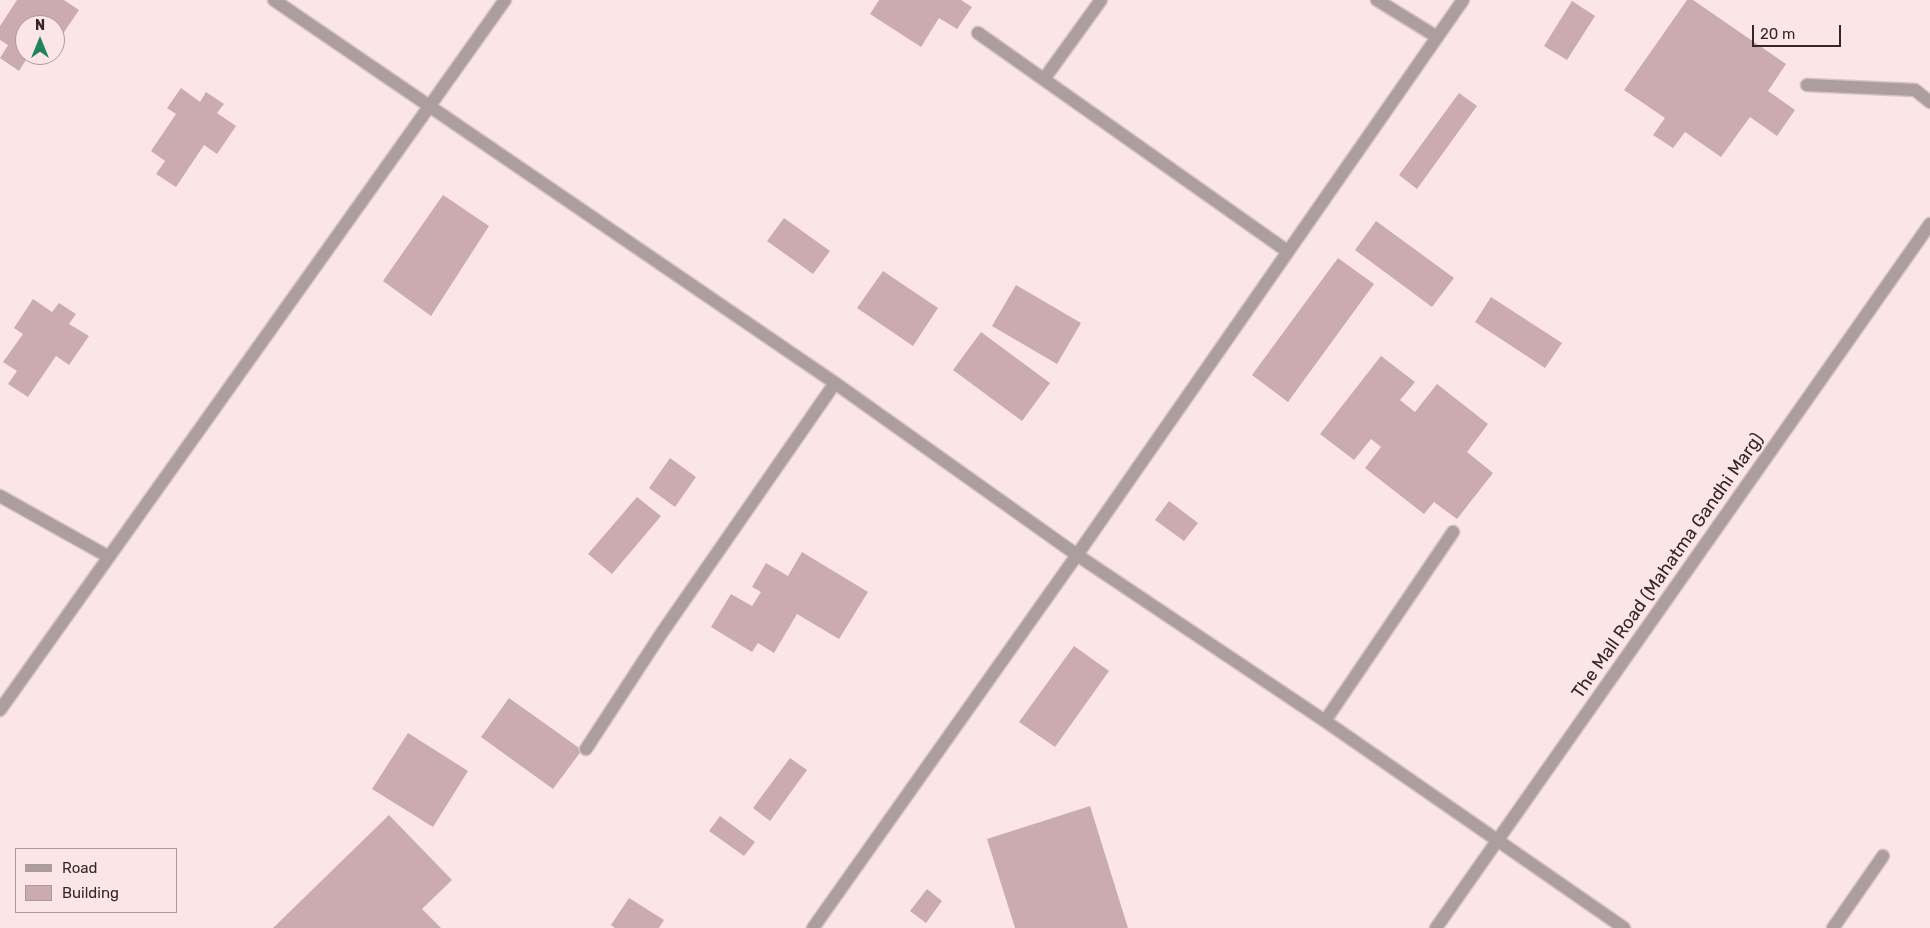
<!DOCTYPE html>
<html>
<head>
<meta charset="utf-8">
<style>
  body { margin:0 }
  #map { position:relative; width:1930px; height:928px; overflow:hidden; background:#fbe5e7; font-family:Rubik,sans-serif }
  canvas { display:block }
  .legend { position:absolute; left:15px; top:848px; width:162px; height:65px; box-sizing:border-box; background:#fbe5e7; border:1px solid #ab999b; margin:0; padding:6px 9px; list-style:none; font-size:15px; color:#342728 }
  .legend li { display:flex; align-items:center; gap:10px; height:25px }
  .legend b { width:25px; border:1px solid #ab999b }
  .north { position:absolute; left:15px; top:15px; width:50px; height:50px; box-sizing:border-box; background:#fbe5e7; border:1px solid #ab999b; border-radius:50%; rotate:0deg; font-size:14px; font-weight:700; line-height:20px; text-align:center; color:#342728 }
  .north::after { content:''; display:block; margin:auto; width:18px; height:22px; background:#22835b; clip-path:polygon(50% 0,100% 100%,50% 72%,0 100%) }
  .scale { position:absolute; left:1752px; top:25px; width:89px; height:22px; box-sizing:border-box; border:2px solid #342728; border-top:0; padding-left:6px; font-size:15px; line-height:18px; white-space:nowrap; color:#342728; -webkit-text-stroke:4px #fbe5e7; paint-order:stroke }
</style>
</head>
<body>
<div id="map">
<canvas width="1930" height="928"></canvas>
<ul class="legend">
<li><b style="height:6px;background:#ac9d9e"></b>Road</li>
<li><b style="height:14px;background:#ccabae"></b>Building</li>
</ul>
<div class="north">N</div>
<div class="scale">20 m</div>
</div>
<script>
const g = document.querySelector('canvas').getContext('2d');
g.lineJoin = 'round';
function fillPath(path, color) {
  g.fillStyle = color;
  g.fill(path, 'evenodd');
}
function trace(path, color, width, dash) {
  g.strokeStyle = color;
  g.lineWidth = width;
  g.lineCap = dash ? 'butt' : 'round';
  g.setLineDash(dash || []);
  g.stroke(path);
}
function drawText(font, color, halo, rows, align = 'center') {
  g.font = font + ' Rubik,sans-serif';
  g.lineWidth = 4;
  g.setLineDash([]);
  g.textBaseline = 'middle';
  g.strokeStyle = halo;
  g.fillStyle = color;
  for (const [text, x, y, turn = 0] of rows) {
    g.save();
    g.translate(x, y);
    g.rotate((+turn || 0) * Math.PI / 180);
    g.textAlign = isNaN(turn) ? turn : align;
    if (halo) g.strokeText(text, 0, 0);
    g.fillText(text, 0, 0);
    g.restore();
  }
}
const building = new Path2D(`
  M17 0H64L79 10 60 38 55 35V25H25V55H29L19 71 0 58 8 45 0 40V26Z
  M879 0H961L972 7 957 29 939 18 921 47 870 14Z
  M1687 0H1693L1786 64 1768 91 1795 110 1777 136 1750 117 1721 157 1685 132 1673 148 1653 135 1665 118 1624 90Z
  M1572 1 1595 16 1567 60 1544 46Z
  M181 88 200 102 206 92 224 104 217 113 236 126 217 154 204 145 176 187 156 174 165 161 151 151 176 114 167 108Z
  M1459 93 1477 106 1417 189 1399 175Z
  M443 195 489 226 431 316 383 281Z
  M784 218 830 251 813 274 767 241Z
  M1376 221 1454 278 1432 307 1355 250Z
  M1338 258 1374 284 1288 402 1252 375Z
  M883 271 938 308 913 346 857 308Z
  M1016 285 1081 323 1057 364 992 326Z
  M1491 297 1562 343 1545 368 1475 322Z
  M33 299 52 312 59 303 76 314 69 324 89 336 69 365 56 356 28 397 8 384 17 371 3 362 23 334 14 328Z
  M981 332 1050 383 1022 421 953 370Z
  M1381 356 1415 382 1400 400 1415 412 1437 384 1488 424 1467 452 1493 473 1457 519 1434 502 1424 514 1365 468 1381 447 1371 439 1354 460 1320 434Z
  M670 458 696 477 675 507 649 488Z
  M637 497 661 516 612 574 588 554Z
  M1169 501 1198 523 1184 541 1155 520Z
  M802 552 868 592 839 639 797 614 774 653 758 643 752 652 711 627 731 594 752 606 761 592 752 587 766 563 788 576Z
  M1074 646 1109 671 1055 747 1019 722Z
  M509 698 582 750 553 789 481 737Z
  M408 733 468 771 433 827 372 789Z
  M790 758 807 770 770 821 753 808Z
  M1090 806 1128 928H1015L987 839Z
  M389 815 452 880 422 909 441 928H273Z
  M720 816 755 842 744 856 709 831Z
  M927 889 942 901 926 923 910 911Z
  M629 898 664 920 659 928H615L611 925Z`);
const minor = new Path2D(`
  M274 0 835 383 1077 555 1325 721 1624 928
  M1377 0 1437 37
  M978 33 1287 251
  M1044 79 1101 0
  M1807 85 1915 90 1930 102
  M0 496 109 557
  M0 710 505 0
  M1325 721 1453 532
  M586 749 661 634 835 383
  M813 928 1077 555 1463 0
  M1436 928 1930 224
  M1833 928 1883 856`);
const streetNames = [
  ["The Mall Road (Mahatma Gandhi Marg)",1668,566,-55]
];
fillPath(building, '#ccabae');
trace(minor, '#d7c3c5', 15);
trace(minor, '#ac9d9e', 12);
drawText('18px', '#342728', '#fbe5e7', streetNames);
</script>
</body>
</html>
